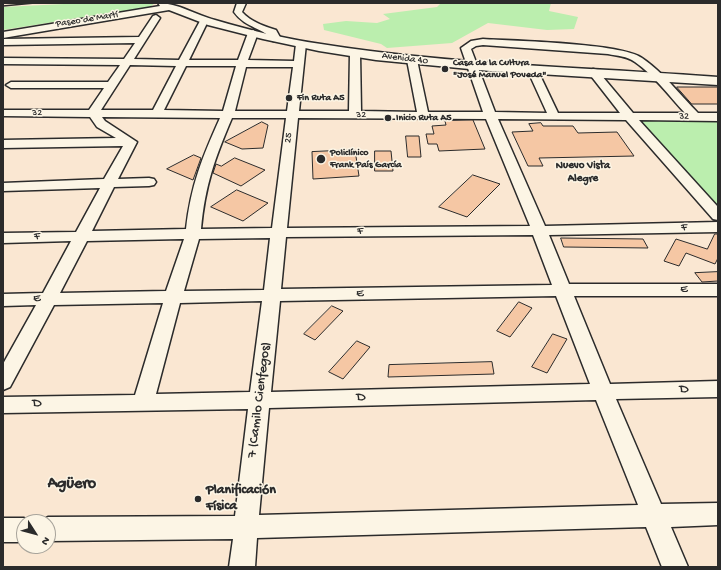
<!DOCTYPE html>
<html>
<head>
<meta charset="utf-8">
<style>
  body { margin:0 }
  #map { position:relative; width:721px; height:570px; overflow:hidden; background:#fae7d2; font-family:"Gochi Hand",sans-serif }
  canvas { display:block }
  .frame { position:absolute; inset:0; border:4px solid #2b2b2b; pointer-events:none }
  .north { position:absolute; left:16px; top:514px; width:40px; height:40px; box-sizing:border-box; background:#fcf5e5; border:1px solid #a8a49b; border-radius:50%; rotate:126deg; font-size:11px; font-weight:700; line-height:16px; text-align:center; color:#2b2b2b }
  .north::after { content:''; display:block; margin:auto; width:14px; height:18px; background:#2b2b2b; clip-path:polygon(50% 0,100% 100%,50% 72%,0 100%) }
</style>
</head>
<body>
<div id="map">
<canvas width="721" height="570"></canvas>
<div class="frame"></div>
<div class="north">N</div>
</div>
<script>
const g = document.querySelector('canvas').getContext('2d');
g.lineJoin = 'round';
function fillPath(path, color) {
  g.fillStyle = color;
  g.fill(path, 'evenodd');
}
function trace(path, color, width, dash) {
  g.strokeStyle = color;
  g.lineWidth = width;
  g.lineCap = dash ? 'butt' : 'round';
  g.setLineDash(dash || []);
  g.stroke(path);
}
function drawText(font, color, halo, rows, align = 'center') {
  g.font = font + ' "Gochi Hand",sans-serif';
  g.lineWidth = 3;
  g.setLineDash([]);
  g.textBaseline = 'middle';
  g.strokeStyle = halo;
  g.fillStyle = color;
  for (const [text, x, y, turn = 0] of rows) {
    g.save();
    g.translate(x, y);
    g.rotate((+turn || 0) * Math.PI / 180);
    g.textAlign = isNaN(turn) ? turn : align;
    if (halo) g.strokeText(text, 0, 0);
    g.fillText(text, 0, 0);
    g.restore();
  }
}
const green = new Path2D(`
  M84 3H155L150 7 3 30V7Z
  M441 3H551L549 11 578 17 574 29 547 30 488 23 452 43 387 48 381 44 324 30 323 24 346 21 377 23 390 19 383 14 437 7Z
  M636 119 718 121V207Z`);
const building = new Path2D(`
  M677 87H718V104H692Z
  M473 120 485 149 439 151 437 144H428L426 134H434L432 126 446 125 445 121Z
  M262 122 268 125 263 148 242 149 225 142Z
  M541 123 543 126H573L578 133 617 132 634 156 539 158 543 166H528L512 132 533 131 529 124Z
  M406 136H419L421 157H408Z
  M355 150 359 176 313 179 312 152Z
  M375 151H391L393 171H375Z
  M194 155 201 158 193 180 167 169Z
  M235 158 265 170 241 186 213 173 216 164 221 166Z
  M473 175 500 184 467 217 439 207Z
  M237 190 268 203 243 221 211 207Z
  M715 234H718V258L715 264 686 253 679 266 664 261 676 239 707 249Z
  M561 238 643 239 648 248 564 247Z
  M718 272V281L702 282 695 273Z
  M519 302 532 308 510 337 497 331Z
  M332 306 343 311 315 340 304 334Z
  M553 334 567 339 547 373 532 367Z
  M357 341 370 347 343 379 329 372Z
  M492 362 494 374 388 377 389 365Z`);
const minor = new Path2D(`
  M237 3H246L242 12C251 22 264 26 276 30L281 39 279 41H273C264 27 246 29 234 12Z
  M156 15 160 18 134 59 179 60 200 21 204 18 208 21 189 60H238L248 33 253 30 258 33 248 60 294 61 296 44 298 42H304L306 44 299 111H349L350 53 355 50 360 53 361 111 417 112 407 60 412 57 417 60 428 112H483L461 48 471 41 483 39C513 41 622 43 642 58 663 72 680 95 698 113H718V121L639 120 718 207V220L713 219 626 120 498 119 545 226 718 222V232L549 235 569 284H718V296H574L610 384 718 381V397L616 399 661 504 718 503V525L671 527 688 567H662L646 527 257 538 255 567H229L233 539 48 541V522H39L48 517 235 516 248 409 3 413V397L135 395 163 303 54 305 10 387 3 390V364L36 305 3 306V294L43 293 71 241 3 243V233L76 232 100 188 3 191V183L104 179 123 146 3 148V140L116 138 97 127 90 117 3 116V110H89L104 88H11L6 85 11 82H108L120 65 3 64V58L124 59 135 43 3 45V39L139 37 153 16ZM483 45 608 54C617 56 627 56 635 62 654 75 669 96 685 113H633L597 70 593 69 588 72 620 113H558L537 69 532 66 527 69 547 113 495 112 471 49 476 46ZM130 65 176 66 153 110H101ZM186 66H236L223 111 164 110ZM246 67H293L287 111H235ZM102 117 220 118C202 158 191 185 186 229L92 231 114 187 149 186 154 185 156 182 154 179 149 178 118 179 137 142 105 121ZM232 118H286L272 228 201 229C205 185 215 158 232 118ZM298 118 486 119 530 226 287 228ZM533 235 552 285 281 289 286 237ZM270 238 264 290 184 291 199 239ZM182 239H184L166 291 60 293 87 241ZM556 296 590 384 271 392 280 301ZM262 301 250 392 156 394 180 303ZM596 400 638 505 259 515 269 408Z
  M3 518H24L33 522H24V542H3Z`);
const major = new Path2D(`
  M158 3C178 3 196 15 215 20 249 30 285 39 321 44 452 65 586 67 718 77V85L490 71 376 60 319 51 263 39 208 25 169 10 3 38V32L160 6Z`);
const rail = new Path2D(`
  M3 6 35 3`);
const markers = [
  [445,69,4,"#2b2b2b"],
  [289,98,4,"#2b2b2b"],
  [388,118,4,"#2b2b2b"],
  [321,159,5,"#2b2b2b"],
  [198,499,4,"#2b2b2b"]
];
const farStreetnames = [
  ["Paseo de Martí",87,20,-9],
  ["Avenida 40",405,59,7],
  ["32",37,113],
  ["32",361,115],
  ["32",684,117,1],
  ["25",289,138,-83]
];
const farPoinames = [
  ["Casa de la Cultura",453,63],
  ["\"José Manuel Poveda\"",453,75],
  ["Fin Ruta A5",297,98],
  ["Inicio Ruta A5",396,118],
  ["Policlínico",330,153],
  ["Frank País García",330,165]
];
const farNeighbourhoodnames = [
  ["Nuevo Vista",583,166],
  ["Alegre",583,179]
];
const streetNames = [
  ["F",684,228,-1],
  ["F",360,232],
  ["F",37,237,-2],
  ["E",684,290],
  ["E",360,294,-1],
  ["E",37,299,-2]
];
const nearStreetnames = [
  ["D",684,390,-1],
  ["D",361,398,-1],
  ["7 (Camilo Cienfegos)",260,400,-83],
  ["D",37,404,-1]
];
const nearPoinames = [
  ["Planificación",206,491],
  ["Física",206,507]
];
const nearNeighbourhoodnames = [
  ["Agüero",72,485]
];
fillPath(green, '#bbeeae');
fillPath(building, '#f5c7a4');
trace(building, '#2b2b2b', 1);
trace(minor, '#2b2b2b', 3);
trace(major, '#2b2b2b', 3);
fillPath(minor, '#fcf5e5');
fillPath(major, '#fcf5e5');
trace(rail, '#2b2b2b', 1.5);
for (const [x, y, r, color] of markers) {
  const dot = new Path2D();
  dot.arc(x, y, r, 0, 2 * Math.PI);
  g.fillStyle = color;
  g.fill(dot);
  trace(dot, '#fcf5e5', 1.5);
}
drawText('10px', '#2b2b2b', '#fcf5e5', farStreetnames);
drawText('bold 10px', '#2b2b2b', '#fcf5e5', farPoinames, 'left');
drawText('bold 11px', '#2b2b2b', '#fcf5e5', farNeighbourhoodnames);
drawText('12px', '#2b2b2b', '#fcf5e5', streetNames);
drawText('14px', '#2b2b2b', '#fcf5e5', nearStreetnames);
drawText('bold 14px', '#2b2b2b', '#fcf5e5', nearPoinames, 'left');
drawText('bold 16px', '#2b2b2b', '#fcf5e5', nearNeighbourhoodnames);
</script>
</body>
</html>
